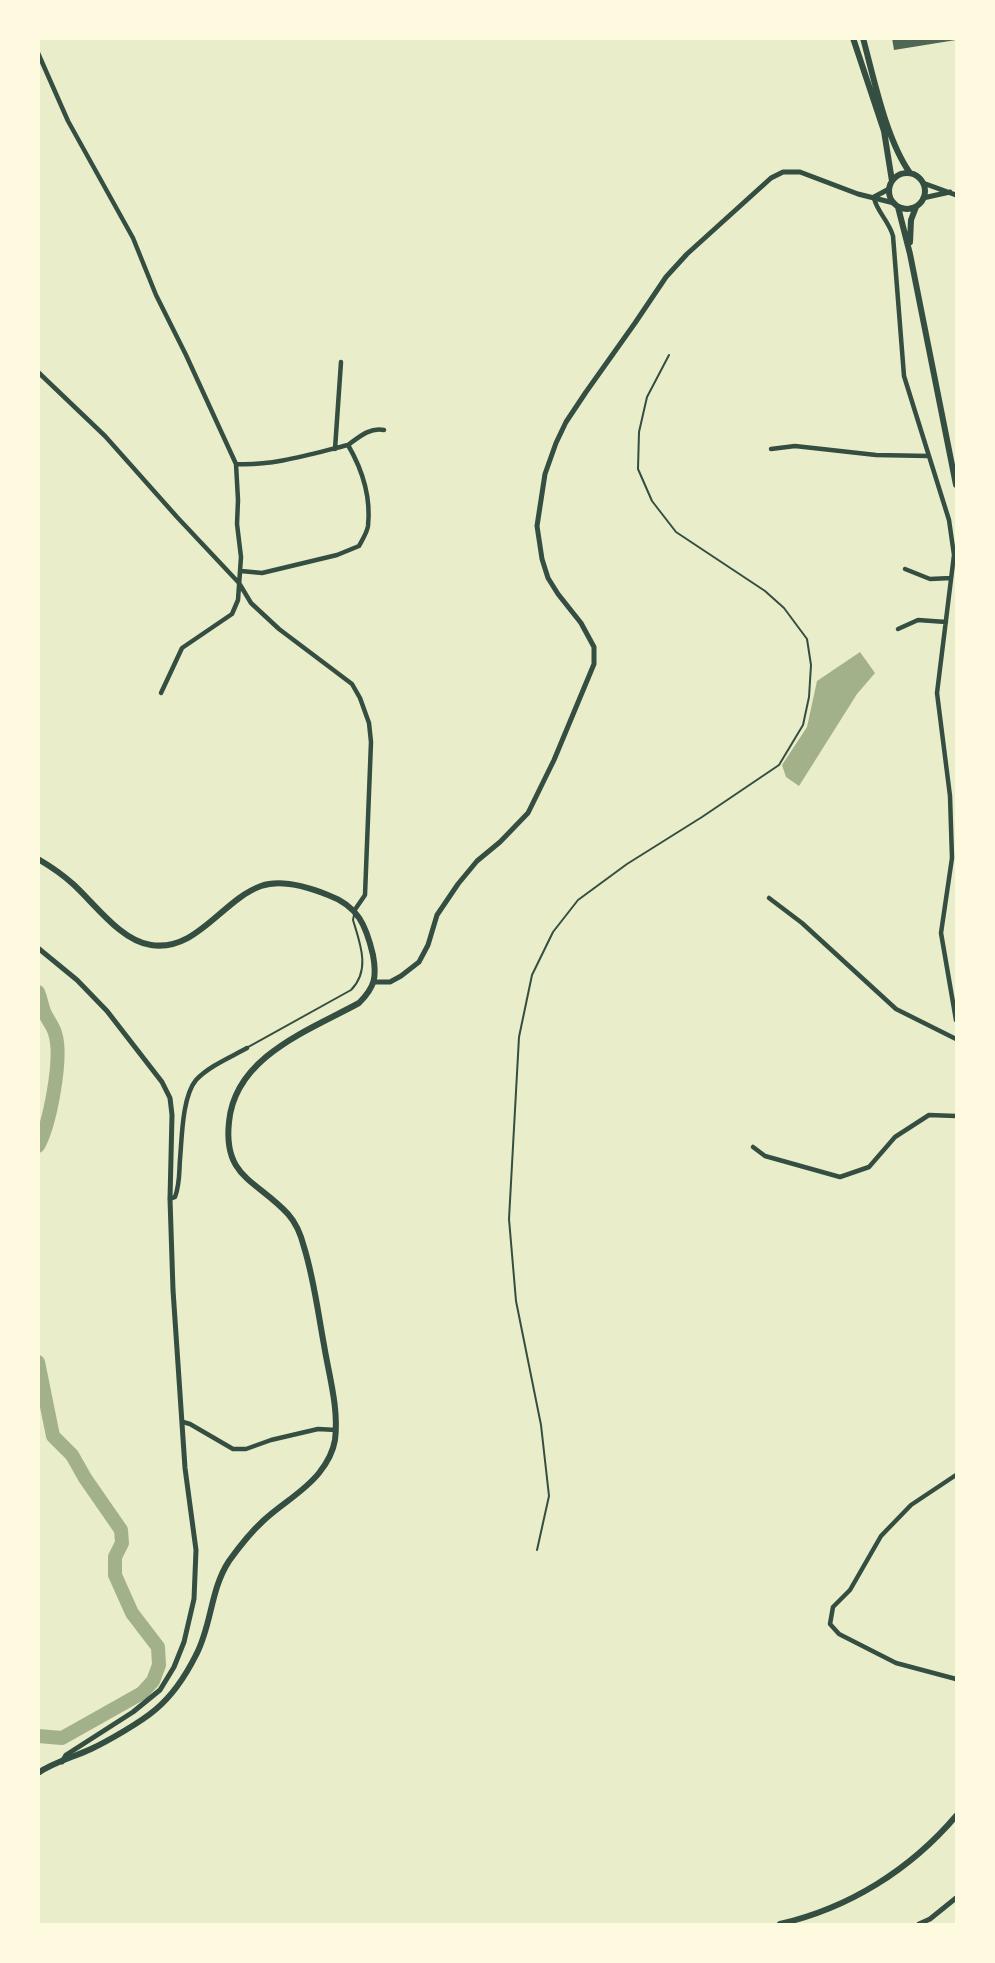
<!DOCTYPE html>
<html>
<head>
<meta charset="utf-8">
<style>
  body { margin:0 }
  #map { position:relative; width:995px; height:1963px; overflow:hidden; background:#e9edc9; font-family:Figtree,sans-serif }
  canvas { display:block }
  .frame { position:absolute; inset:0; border:40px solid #fefae0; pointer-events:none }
</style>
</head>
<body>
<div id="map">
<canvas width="995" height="1963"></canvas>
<div class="frame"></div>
</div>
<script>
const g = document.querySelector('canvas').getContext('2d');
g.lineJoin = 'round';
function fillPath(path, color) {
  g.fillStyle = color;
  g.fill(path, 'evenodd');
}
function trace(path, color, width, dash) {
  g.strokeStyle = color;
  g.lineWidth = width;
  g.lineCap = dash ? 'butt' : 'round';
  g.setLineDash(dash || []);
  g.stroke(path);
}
const water = new Path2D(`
  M860 652 875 673 857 694 799 786 786 777 782 765 807 727 817 681Z`);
const river = new Path2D(`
  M38 992C41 999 42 1007 45 1014 48 1020 53 1026 55 1033 63 1057 50 1124 38 1146
  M38 1362 53 1436 72 1455 85 1478 121 1530 122 1543 115 1557V1575L132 1613 158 1647 159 1665 153 1681 142 1693 62 1738 38 1736`);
const building = new Path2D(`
  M892 38H956V40L894 50Z`);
const path = new Path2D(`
  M537 1550 549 1496 541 1425 516 1301 509 1219 519 1037 532 975 553 932 578 900 627 864 702 817 779 765 803 725 809 697 811 665 807 639 784 608 765 591 676 532 652 501 638 469 639 432 647 397 669 355`);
const service = new Path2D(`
  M248 1047 351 990C371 970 360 943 353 920L354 915`);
const minor = new Path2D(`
  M38 53 68 121 133 238 156 295 186 355 236 464 238 500 237 524 241 557 238 600 232 614 182 648 161 693
  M874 198C877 212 889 221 893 236L904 376 949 520 954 555 937 693 950 796 952 858 941 933 956 1020
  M38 372 105 436 177 517 239 583 251 603 279 629 352 684 360 698 369 723 371 742 365 895 354 911
  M348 445C359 437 370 427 384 430
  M335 449 341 362
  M771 449 795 446 876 455 929 456
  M236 464C273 466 311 454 348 445 362 469 371 498 368 526 367 533 362 540 359 546L337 555 262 573 241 571
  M905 569 930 579 951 578
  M898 629 918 620 946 622
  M769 898 802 923 896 1009 956 1039
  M753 1147 765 1156 840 1177 869 1167 895 1137 929 1115 956 1116
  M170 1199 175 1197C180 1184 179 1173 180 1159 182 1138 182 1097 196 1080 209 1066 231 1057 247 1048
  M183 1422 190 1424 233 1449H246L271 1440 318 1429 336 1430
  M956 1475 911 1505 881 1536 850 1590 833 1607 830 1624 839 1634 896 1663 956 1679`);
const tertiary = new Path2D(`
  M923 183 956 195
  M874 197 889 189
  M923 198 950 192
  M38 948 77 980 107 1011 162 1082 170 1098 172 1115 170 1199 173 1290 185 1468 196 1550 194 1599 184 1642 174 1667 160 1690 133 1712 66 1755 62 1762
  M374 982H390L401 976 419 962 428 945 437 915 458 884 477 861 500 842 528 813 554 760 594 664V647L581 623 558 594 548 578 542 559 537 526 545 474 556 443 566 422 586 392 635 323 666 277 687 254 771 178 783 172H800L858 194 894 203
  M919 1924 930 1919 956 1898`);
const secondary = new Path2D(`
  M853 38 884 131 892 181
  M863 38C874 79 886 139 910 173
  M889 191a18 18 0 1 1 36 0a18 18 0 1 1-36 0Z
  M898 207 910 254 956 485
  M910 242 911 220 916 207
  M38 859C50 866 63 875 73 884 95 904 121 941 151 945 197 952 222 900 261 886 281 879 308 887 328 895 358 906 366 925 373 955 377 977 375 987 359 1003 310 1030 235 1056 229 1122 223 1178 257 1180 288 1214 296 1223 301 1235 304 1247 314 1279 318 1313 324 1345 329 1376 339 1408 335 1440 333 1452 327 1463 319 1473 304 1492 281 1504 263 1521 250 1533 239 1547 229 1561 210 1590 212 1625 196 1655 186 1675 172 1696 155 1710 141 1722 108 1741 91 1749 74 1757 54 1762 38 1773
  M780 1924C849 1908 910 1870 956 1816`);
fillPath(water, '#a3b18a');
trace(river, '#a3b18a', 14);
fillPath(building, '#4f6655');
trace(path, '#344e41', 2);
trace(service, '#344e41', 2);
trace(minor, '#344e41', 4.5);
trace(tertiary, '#344e41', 5);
trace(secondary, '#344e41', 6);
</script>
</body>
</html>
